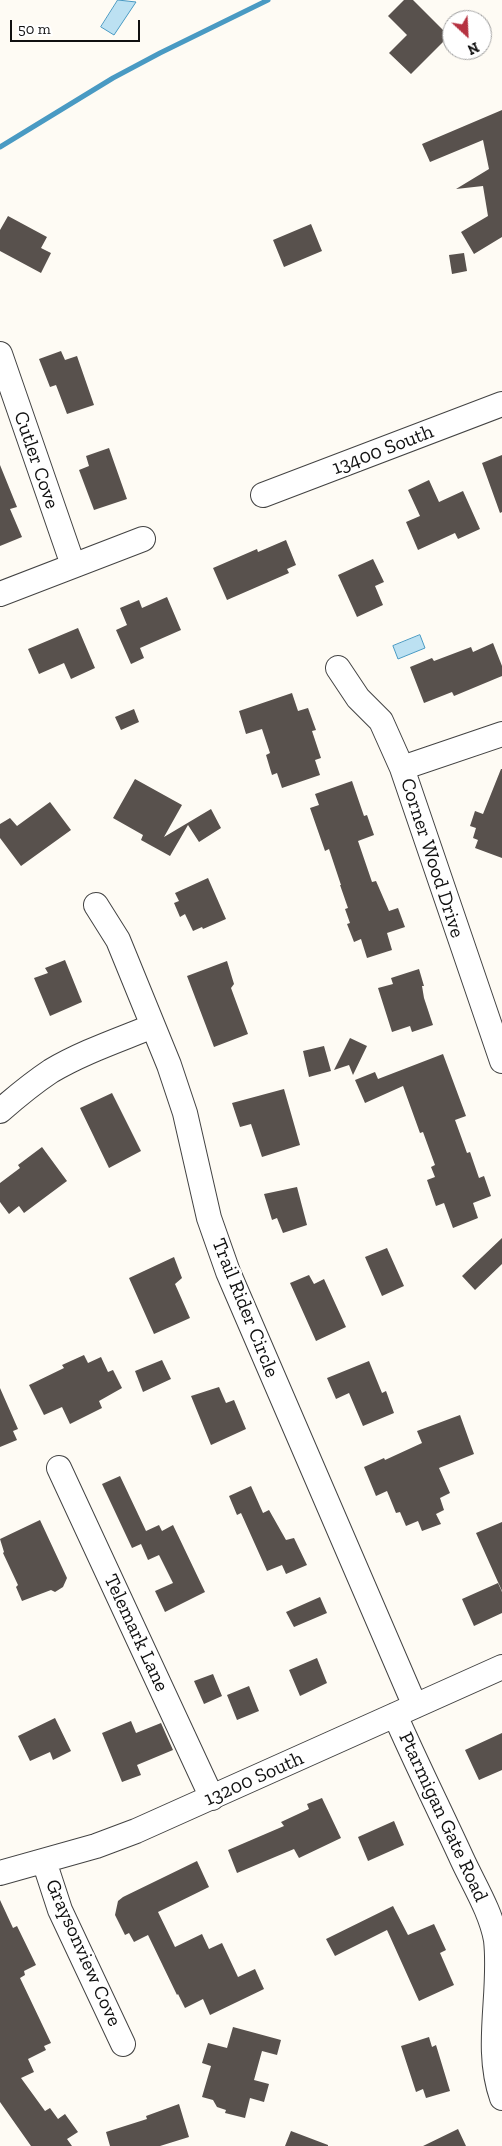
<!DOCTYPE html>
<html>
<head>
<meta charset="utf-8">
<style>
  body { margin:0 }
  #map { position:relative; width:502px; height:2146px; overflow:hidden; background:#fefbf4; font-family:"Zilla Slab",serif }
  canvas { display:block }
  .north { position:absolute; left:442px; top:10px; width:50px; height:50px; box-sizing:border-box; background:#fff; border:1px solid #9f9f9f; border-radius:50%; rotate:155deg; font-size:14px; font-weight:700; line-height:20px; text-align:center; color:#101010 }
  .north::after { content:''; display:block; margin:auto; width:18px; height:22px; background:#b63241; clip-path:polygon(50% 0,100% 100%,50% 72%,0 100%) }
  .scale { position:absolute; left:10px; top:20px; width:130px; height:22px; box-sizing:border-box; border:2px solid #101010; border-top:0; padding-left:6px; font-size:15px; line-height:18px; white-space:nowrap; color:#101010; -webkit-text-stroke:4px #fff; paint-order:stroke }
</style>
</head>
<body>
<div id="map">
<canvas width="502" height="2146"></canvas>
<div class="north">N</div>
<div class="scale">50 m</div>
</div>
<script>
const g = document.querySelector('canvas').getContext('2d');
g.lineJoin = 'round';
function fillPath(path, color) {
  g.fillStyle = color;
  g.fill(path, 'evenodd');
}
function trace(path, color, width, dash) {
  g.strokeStyle = color;
  g.lineWidth = width;
  g.lineCap = dash ? 'butt' : 'round';
  g.setLineDash(dash || []);
  g.stroke(path);
}
function drawText(font, color, halo, rows, align = 'center') {
  g.font = font + ' "Zilla Slab",serif';
  g.lineWidth = 5;
  g.setLineDash([]);
  g.textBaseline = 'middle';
  g.strokeStyle = halo;
  g.fillStyle = color;
  for (const [text, x, y, turn = 0] of rows) {
    g.save();
    g.translate(x, y);
    g.rotate((+turn || 0) * Math.PI / 180);
    g.textAlign = isNaN(turn) ? turn : align;
    if (halo) g.strokeText(text, 0, 0);
    g.fillText(text, 0, 0);
    g.restore();
  }
}
const water = new Path2D(`
  M118 0 136 2 114 35 101 27Z
  M420 635 425 648 398 659 393 646Z`);
const stream = new Path2D(`
  M0 147 113 78 160 53 268 0`);
const building = new Path2D(`
  M404 0H413L449 36 411 74 389 53 407 35 388 16Z
  M502 110V237L474 254 461 232 488 216 483 186 456 189 489 169 483 140 430 162 422 144Z
  M8 216 47 237 41 248 51 253 41 273 0 251V230Z
  M311 224 322 251 284 267 273 240Z
  M464 253 467 271 452 274 449 255Z
  M61 351 65 360 77 356 94 405 67 414 56 385 50 387 39 359Z
  M109 448 127 499 94 510 79 470 89 466 86 456Z
  M502 455V512L500 513 482 463Z
  M0 465 17 507 10 509 22 537 0 546Z
  M429 480 439 502 463 491 480 529 458 539 455 533 418 550 406 522 420 516 408 490Z
  M286 540 296 565 287 569 289 573 227 600 213 568 257 549 258 552Z
  M373 559 384 582 375 586 383 605 357 617 338 575Z
  M167 597 181 630 140 648 144 658 131 664 116 630 127 625 120 608 139 600 142 608Z
  M78 628 95 668 71 679 64 663 39 674 28 649Z
  M493 643 502 666V676L454 696 452 692 424 703 410 667 432 658 434 661 471 647 473 652Z
  M292 693 298 711 308 708 316 730 312 731 321 758 315 760 320 775 282 788 277 773 272 775 266 755 270 753 262 729 246 734 239 711Z
  M134 709 139 722 121 730 115 717Z
  M501 769H502V858L475 848 478 840 473 838 476 828 470 826 475 811 483 814Z
  M135 779 182 805 164 837 211 809 221 828 199 842 188 825 170 856 141 840 143 835 113 818Z
  M352 781 364 816 367 815 374 835 358 841 372 882 376 881 389 911 398 908 405 927 387 933 392 950 367 958 361 939 354 942 347 924 350 923 345 909 348 908 340 885H341L329 849 325 851 310 808 319 805 315 794Z
  M50 802 71 830 21 866 0 838V824L10 818 17 826Z
  M208 878 226 919 203 929 202 927 193 931 185 914 180 917 174 903 179 901 175 893Z
  M65 960 82 1002 50 1016 34 978 48 973 45 968Z
  M227 961 234 984 231 988 248 1034 214 1047 187 976Z
  M419 969 424 986H422L424 998 433 1025 412 1032 410 1026 392 1032 378 988 393 984 391 978Z
  M350 1038 367 1046 353 1075 349 1065 334 1070Z
  M324 1046 331 1071 309 1077 303 1051Z
  M443 1054 466 1116 455 1120 467 1153 470 1152 479 1178 484 1176 491 1196 473 1203 478 1218 453 1228 444 1203 436 1206 427 1180 435 1177 431 1167 435 1165 423 1132 420 1133 403 1086 365 1103 355 1080 375 1072 378 1079Z
  M284 1089 300 1145 262 1157 251 1124 240 1127 232 1103Z
  M112 1093 141 1151 109 1168 80 1108Z
  M42 1147 67 1181 24 1213 19 1206 9 1214 0 1202V1183L20 1168 18 1165Z
  M297 1187 307 1225 283 1233 277 1218 272 1220 264 1194Z
  M502 1238V1264L475 1290 462 1276Z
  M387 1248 404 1286 382 1296 365 1257Z
  M174 1257 182 1278 175 1284 190 1318 154 1334 129 1278Z
  M309 1275 314 1284 324 1279 346 1327 316 1341 290 1283Z
  M84 1355 88 1363 101 1357 108 1372 113 1370 122 1388 99 1401 102 1408 70 1424 62 1407 44 1415 29 1385 64 1368 62 1365Z
  M162 1360 171 1379 143 1392 135 1371Z
  M369 1361 382 1393 386 1391 394 1413 363 1426 349 1393 336 1399 327 1378Z
  M219 1387 226 1403 234 1400 246 1429 211 1445 191 1396Z
  M0 1388 18 1429 13 1431 17 1440 0 1447Z
  M460 1415 474 1454 439 1468 450 1493 440 1498 444 1510 436 1514 441 1524 422 1531 418 1521 406 1526 400 1512 396 1513 387 1491 376 1496 364 1467 384 1458 385 1460 422 1443 417 1431Z
  M120 1476 146 1531 159 1525 162 1531 173 1525 205 1592 165 1612 155 1591 173 1583 159 1555 148 1560 141 1544 132 1548 102 1484Z
  M251 1486 263 1513 269 1510 286 1540 294 1538 307 1565 286 1574 282 1565 267 1571 241 1513 237 1515 229 1496Z
  M40 1520 67 1578 63 1587 55 1592 51 1590 22 1601 16 1587 18 1585 3 1553 4 1552 0 1539Z
  M502 1522V1591L476 1533Z
  M498 1583 502 1592V1613L474 1626 462 1599Z
  M320 1597 327 1613 294 1627 286 1612Z
  M317 1658 327 1683 300 1696 289 1670Z
  M213 1674 222 1696 204 1704 194 1681Z
  M249 1686 259 1711 237 1720 227 1695Z
  M55 1718 71 1751 53 1760 50 1752 30 1761 18 1736Z
  M131 1721 136 1733 161 1723 173 1750 137 1765 141 1775 122 1782 102 1733Z
  M502 1733V1770L479 1780 465 1750Z
  M322 1798 341 1838 299 1858 294 1849 237 1873 228 1850 284 1826 281 1822 309 1809 307 1804Z
  M394 1821 404 1845 368 1861 358 1837Z
  M197 1861 209 1887 158 1912 175 1947 202 1934 209 1949 222 1943 238 1977 255 1969 264 1989 210 2015 203 1999 185 2008 178 1994 177 1995 148 1935 134 1942 129 1933 125 1935 115 1915 118 1901 123 1897Z
  M0 1900 13 1928 17 1926 36 1965 24 1971 25 1975 20 1978 51 2043 44 2046 46 2050 28 2059 34 2072 21 2078 45 2111 50 2108 58 2119 65 2114 78 2132 67 2139 72 2146H31L0 2102Z
  M393 1906 408 1935 434 1924 446 1950 440 1953 454 1985 419 2001 387 1930 335 1956 326 1939Z
  M233 2027 281 2040 277 2055 262 2051 254 2080 269 2084 264 2102 250 2098 245 2118 225 2113 226 2110 217 2107 213 2100 202 2097 211 2066 202 2063 208 2043 227 2048Z
  M429 2037 432 2047 436 2045 450 2091 426 2098 423 2089 416 2092 401 2046Z
  M179 2104 189 2137 160 2146H110L106 2132 147 2119 146 2116Z
  M458 2129 466 2146H423Z
  M291 2131 328 2145V2146H285Z`);
const minor = new Path2D(`
  M0 354 73 565
  M263 495 502 404
  M0 594 143 539
  M338 668 358 698 381 721 402 768 502 1061
  M402 768 502 734
  M96 905 118 940 169 1065 185 1113 209 1218 228 1272 415 1706
  M0 1111C16 1097 33 1083 51 1071 83 1052 119 1040 153 1026
  M59 1468 212 1798
  M395 1715C416 1763 440 1811 462 1859 474 1885 491 1912 496 1940 502 1993 484 2047 502 2098
  M44 1861 60 1910 123 2044
  M0 1873 96 1846 136 1831 502 1667`);
const streetNames = [
  ["13400 South",383,450,-21],
  ["Cutler Cove",36,460,71],
  ["Corner Wood Drive",432,858,72],
  ["Trail Rider Circle",245,1308,68],
  ["Telemark Lane",136,1633,65],
  ["13200 South",254,1779,-24],
  ["Ptarmigan Gate Road",443,1817,65],
  ["Graysonview Cove",83,1953,66]
];
fillPath(water, '#bce1f2');
trace(water, '#499ac3', 1);
trace(stream, '#499ac3', 5);
fillPath(building, '#58514d');
trace(minor, '#434343', 26);
trace(minor, '#fff', 24);
drawText('20px', '#101010', '#fff', streetNames);
</script>
</body>
</html>
